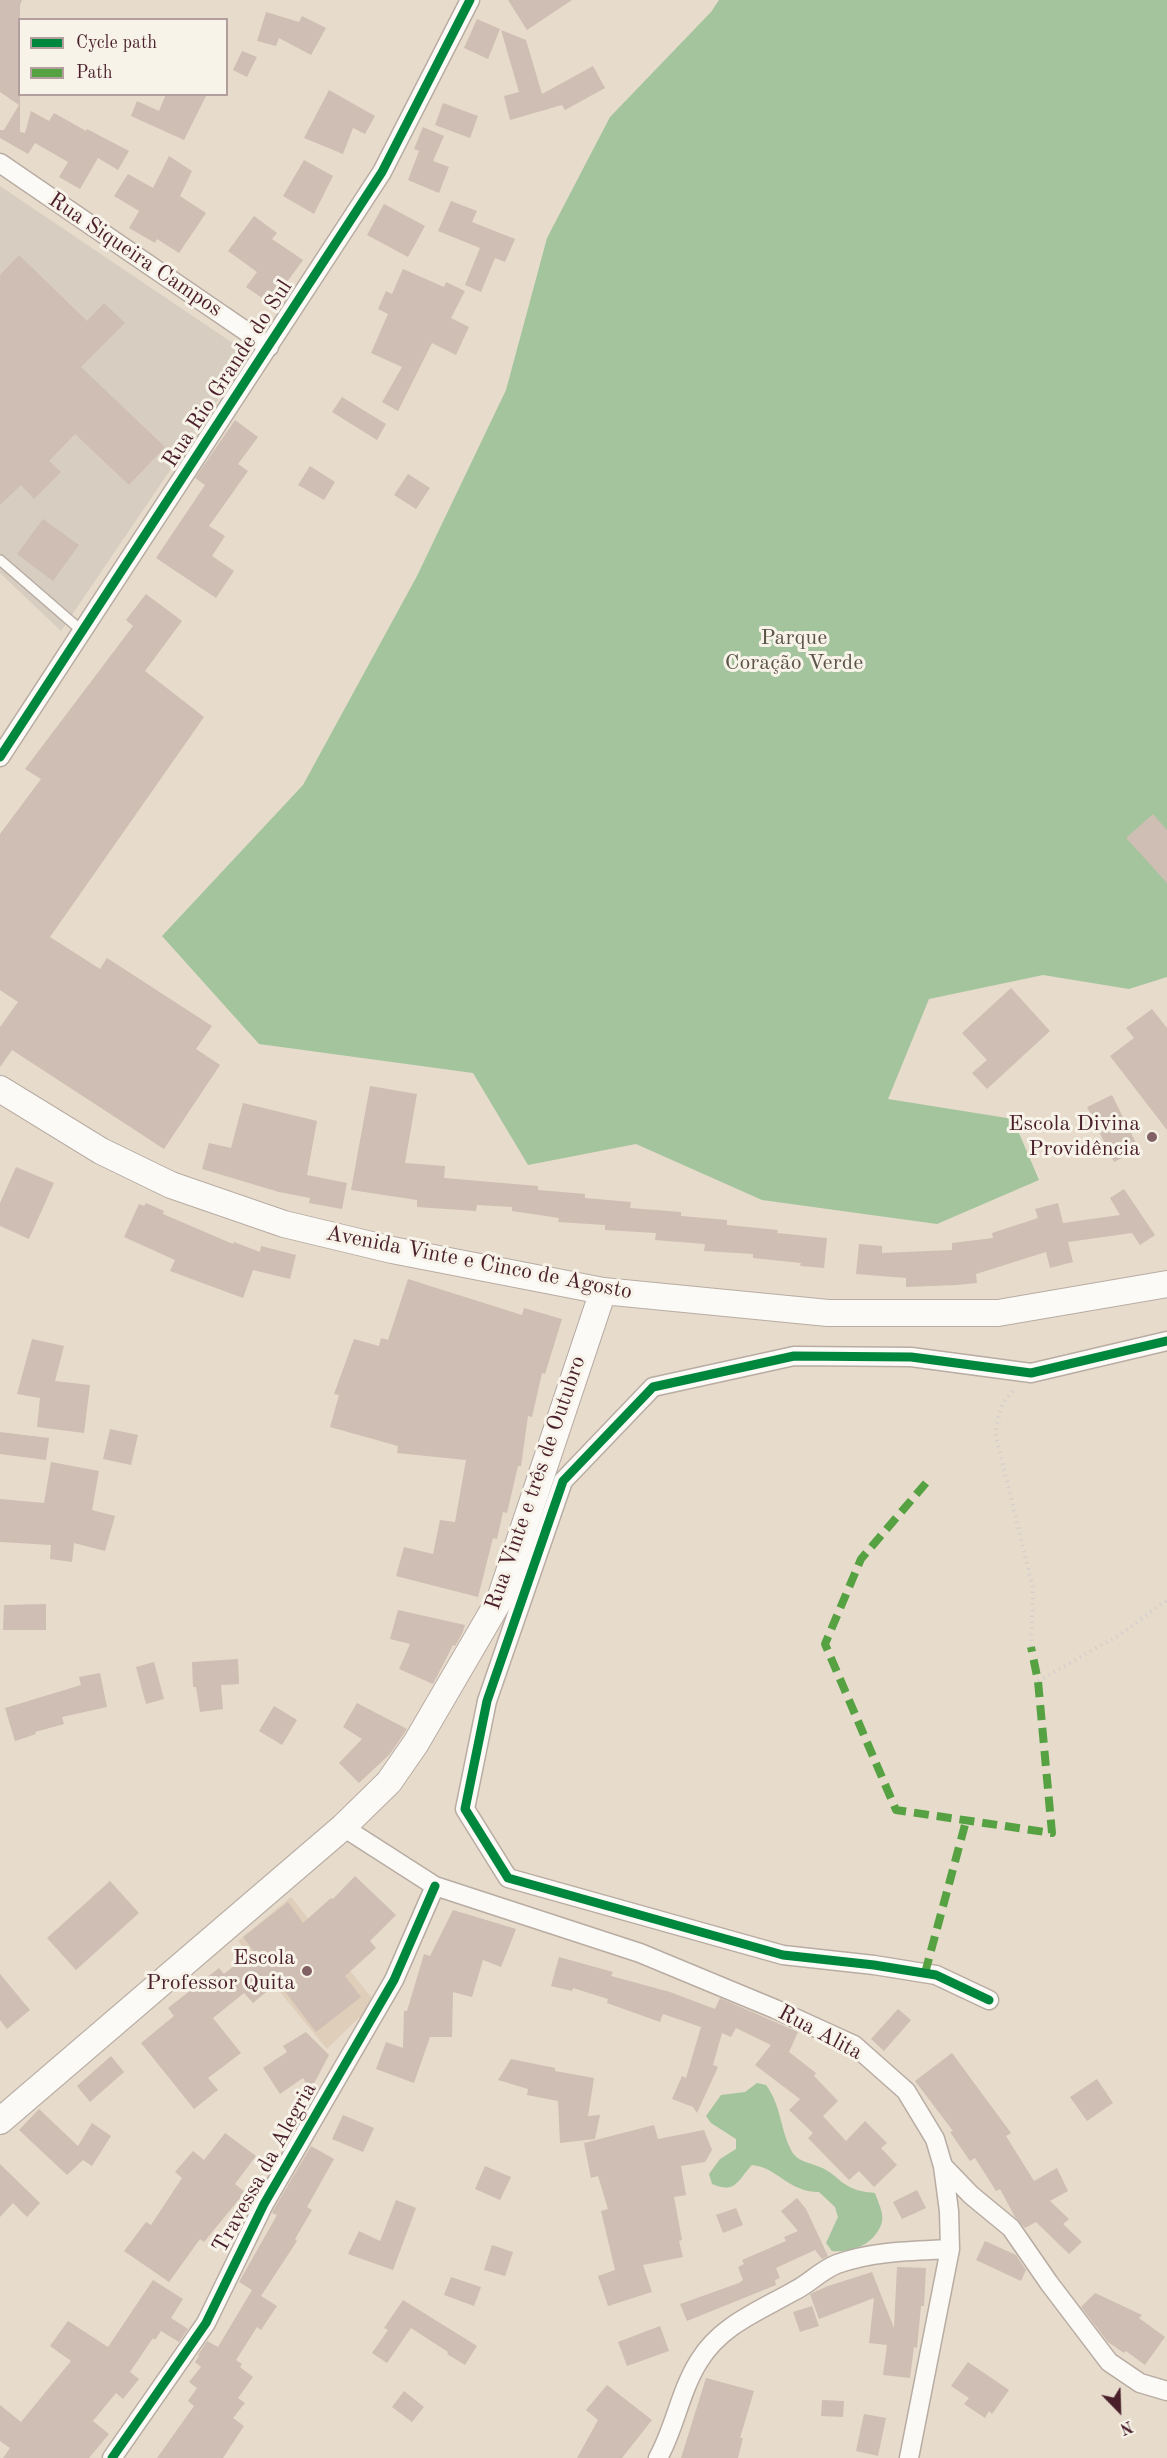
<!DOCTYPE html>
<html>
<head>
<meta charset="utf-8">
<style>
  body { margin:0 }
  #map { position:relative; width:1167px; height:2458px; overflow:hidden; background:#e7dbcb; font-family:"Old Standard TT",serif }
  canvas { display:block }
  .legend { position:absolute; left:18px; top:18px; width:210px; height:78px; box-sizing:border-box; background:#f7f3e8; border:2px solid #b29e9c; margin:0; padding:8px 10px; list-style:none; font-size:18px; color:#4a1f2b }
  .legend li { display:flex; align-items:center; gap:12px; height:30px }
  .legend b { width:30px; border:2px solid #b29e9c }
  .north { position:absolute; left:1089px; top:2380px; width:60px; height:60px; -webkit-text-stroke:4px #f7f3e8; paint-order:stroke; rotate:157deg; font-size:16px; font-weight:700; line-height:24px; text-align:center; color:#4a1f2b }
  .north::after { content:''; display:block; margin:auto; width:21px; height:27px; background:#4a1f2b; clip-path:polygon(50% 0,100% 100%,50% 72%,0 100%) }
</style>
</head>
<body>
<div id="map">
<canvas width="1167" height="2458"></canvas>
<ul class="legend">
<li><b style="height:8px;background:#00873e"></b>Cycle path</li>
<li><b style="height:8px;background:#56a243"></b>Path</li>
</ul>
<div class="north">N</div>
</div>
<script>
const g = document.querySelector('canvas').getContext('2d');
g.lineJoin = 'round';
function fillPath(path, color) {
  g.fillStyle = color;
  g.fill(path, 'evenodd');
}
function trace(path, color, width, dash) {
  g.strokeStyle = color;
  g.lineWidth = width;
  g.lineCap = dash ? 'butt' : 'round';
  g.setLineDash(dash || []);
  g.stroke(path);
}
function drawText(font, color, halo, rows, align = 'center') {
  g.font = font + ' "Old Standard TT",serif';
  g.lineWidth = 6;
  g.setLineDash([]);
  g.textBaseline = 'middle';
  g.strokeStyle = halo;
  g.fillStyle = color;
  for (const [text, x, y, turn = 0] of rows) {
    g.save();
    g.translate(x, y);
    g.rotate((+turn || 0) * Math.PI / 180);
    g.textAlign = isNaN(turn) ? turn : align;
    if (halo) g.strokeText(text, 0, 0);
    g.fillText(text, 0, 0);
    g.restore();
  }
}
const built = new Path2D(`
  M291 1897 375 2002 327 2049 238 1941Z`);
const industrial = new Path2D(`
  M0 186 249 354 61 631 0 573Z`);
const forest = new Path2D(`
  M719 0H1167V977L1129 989 1043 975 929 999 888 1099 1013 1119 1039 1180 937 1224 762 1200 636 1144 528 1165 473 1073 259 1044 162 936 303 785 417 576 506 390 547 238 610 117 711 12Z
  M757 2083 766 2085C781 2105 780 2128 791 2150 798 2164 813 2162 826 2170 834 2174 840 2182 848 2186 856 2191 866 2192 875 2193 878 2202 884 2213 882 2222 875 2244 853 2253 832 2251L826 2243 838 2217 835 2207 819 2192C788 2192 777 2167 752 2165 737 2181 736 2194 712 2184L709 2174 720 2159 736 2149V2139L711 2123 706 2116 721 2095 745 2092Z`);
const building = new Path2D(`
  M0 0H22L20 5V132L25 133 31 111 49 121 54 113 86 131 87 129 129 151 118 170 98 158 80 189 59 177 68 162 35 143 28 154 0 138V130H4L19 105 0 92Z
  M508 0H572L527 30Z
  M266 12 299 22 302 16 326 28 311 55 279 38 276 46 257 41Z
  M477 19 500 29 488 59 464 48Z
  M501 30 526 40 542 94 593 66 605 88 565 110 562 105 510 120 504 96 519 92Z
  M242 51 257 57 247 77 233 70Z
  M329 90 375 116 365 134 353 128 343 154 304 138Z
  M166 94H207L184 140 131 116 137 101 159 111Z
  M443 103 478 116 470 138 435 125Z
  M423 127 444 136 433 161 449 167 439 193 408 180 419 151 414 149Z
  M169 156 192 171 180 196 206 213 179 253 157 239 155 243 129 228 139 211 114 196 128 174 153 188Z
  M304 160 333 176 314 214 283 196Z
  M451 201 477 211 472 222 515 239 505 262 495 258 481 292 465 285 480 248 438 231Z
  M384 204 425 226 408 257 367 235Z
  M254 216 277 233 272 239 303 260 271 304 246 287 257 272 228 251Z
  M19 255 87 321 104 303 125 323 81 367 165 447 129 485 75 434 49 461 61 472 34 499 21 485 0 505V275Z
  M403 269 444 287 446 282 465 291 451 318 469 327 456 355 432 343 398 411 382 402 402 367 371 353 388 314 378 309 386 291 392 294Z
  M342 397 386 424 377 440 332 412Z
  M235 420 258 437 238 464 248 471 209 526 225 536 212 556 234 571 216 598 156 558 205 485 195 478Z
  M310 466 335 482 324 500 298 485Z
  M408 474 430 488 416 509 394 495Z
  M43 519 79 545 53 581 17 554Z
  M146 594 182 621 145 671 204 717 50 937 100 969 107 958 212 1026 196 1049 220 1065 164 1149 12 1050 0 1067V1027L18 1002 0 990V834L41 779 25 769 133 626 126 620Z
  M1153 814 1167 830V883L1126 838Z
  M1011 988 1050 1031 987 1089 972 1073 987 1060 962 1033Z
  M1152 1009 1167 1028V1130L1110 1056 1134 1038 1126 1028Z
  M370 1086 417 1094 405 1163 445 1166 444 1178 538 1186V1190L585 1194V1198L631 1202 630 1208 681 1212V1216L727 1220V1225L778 1230 777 1233 827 1238 824 1268 800 1266 801 1263 753 1258V1254L704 1251 705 1244 655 1240 656 1233 605 1230V1225L558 1222 559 1218 512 1211V1207L477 1205 476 1211 417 1207V1200L351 1190Z
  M1112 1095 1139 1149 1114 1162 1087 1107Z
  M243 1103 317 1121 307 1175 347 1183 342 1209 309 1203 310 1198 279 1192 202 1169 209 1143 231 1148Z
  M16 1167 54 1183 29 1239 0 1226V1203Z
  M1124 1189 1155 1235 1140 1245 1132 1233 1068 1242 1073 1262 1050 1268 1046 1252 976 1274 977 1283 956 1285 906 1287V1278L856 1274 859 1244 882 1246V1253L952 1250V1243L993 1238 992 1233 1038 1218 1035 1209 1058 1203 1063 1223 1120 1215 1110 1198Z
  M146 1203 164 1211 163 1214 233 1244 234 1242 260 1252 261 1246 296 1255 290 1279 253 1270 243 1298 170 1271 175 1260 124 1237 139 1204 144 1206Z
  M408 1279 522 1315 524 1308 562 1319 545 1374 542 1373 532 1417 528 1416 521 1466H518L507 1513 503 1512 497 1539 493 1538 478 1597 396 1576 404 1547 433 1554 440 1520 455 1522 466 1460 397 1453 398 1446 330 1427 339 1395 334 1394 354 1339 379 1346 381 1338 388 1340Z
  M32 1339 64 1346 55 1381 90 1385 84 1433 37 1427 40 1398 17 1394Z
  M110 1429 138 1435 131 1465 103 1459Z
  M0 1432 49 1438 46 1460 0 1454Z
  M51 1462 99 1471 92 1510 115 1516 105 1551 74 1543 72 1562 50 1559 51 1545 0 1542V1499L44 1503Z
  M46 1604V1630H3L4 1605Z
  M398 1610 465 1625 462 1634 455 1646 453 1645 433 1684 399 1669 410 1644 390 1639Z
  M238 1659 239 1684 221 1685 223 1709 200 1712 196 1687H193L192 1662Z
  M154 1662 164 1699 146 1704 136 1667Z
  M100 1673 107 1707 62 1717 64 1724 35 1732 36 1734 15 1741 5 1708 81 1685 79 1677Z
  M357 1703 407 1729 390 1754 359 1783 339 1763 362 1739 343 1727Z
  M274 1706 297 1720 282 1745 259 1731Z
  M355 1876 396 1915 370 1941 376 1948 345 1976 361 1997 316 2032 278 1982 253 2003 244 1993 213 2018 241 2053 208 2078 218 2090 194 2109 141 2043 174 2016 168 2008 219 1968 224 1974 253 1950 243 1937 288 1902 303 1923 331 1898 333 1899Z
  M110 1881 139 1913 76 1970 47 1938Z
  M453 1910 516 1929 501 1967 483 1960 472 1997 453 1992 452 2037H430L414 2083 376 2069 386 2042 403 2048 404 2011H407L424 1954 430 1956Z
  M559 1957 613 1972 611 1976 670 1992 715 2009 720 1998 798 2032 789 2052 816 2073 814 2076 838 2101 823 2116 846 2141 865 2121 887 2143 881 2148 897 2165 874 2187 859 2171 849 2180 808 2138 813 2133 789 2110 800 2099 755 2065 771 2045 736 2028 731 2037 722 2033 713 2065 718 2067 697 2113 693 2107 672 2099 682 2076 686 2078 701 2027 663 2014 660 2022 607 2003 608 1999 573 1988 572 1991 551 1986Z
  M0 1974 30 2010 7 2029 0 2020Z
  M898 2009 911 2020 884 2051 871 2039Z
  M306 2032 329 2055 310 2091 303 2078 280 2094 263 2068 287 2052 283 2046Z
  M952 2053 1011 2133 1006 2136 1034 2181 1057 2168 1068 2191 1050 2201 1069 2219 1063 2224 1082 2242 1069 2254 1036 2222 1025 2228 1015 2217 1000 2189 996 2191 975 2158 970 2161 950 2132 953 2131 915 2081Z
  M111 2056 124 2072 90 2102 77 2086Z
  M511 2059 555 2068V2071L594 2078 588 2116 600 2115 595 2139 560 2143 558 2101 527 2095 528 2089 498 2080Z
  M1097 2079 1113 2103 1087 2121 1070 2097Z
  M39 2109 78 2146 92 2123 111 2136 92 2166 83 2160 67 2175 19 2130Z
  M343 2115 374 2128 363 2152 332 2139Z
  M654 2125 658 2139 704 2130 712 2150 705 2162 681 2166 686 2195 674 2197 682 2240 679 2241 683 2257 643 2265 652 2292 608 2306 598 2276 615 2270 601 2211 608 2209 598 2176 591 2178 584 2143Z
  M225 2133 256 2156 235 2184 245 2192 204 2242 200 2239 169 2282 124 2251 146 2222 151 2225 182 2178 175 2172 193 2151 204 2160Z
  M311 2146 334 2159 307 2207 312 2210 295 2239 297 2241 261 2296 277 2306 261 2330 257 2327 236 2360 242 2364 240 2367 253 2377 238 2398 245 2403 233 2418 244 2426 223 2458H157L194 2406 188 2401 197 2388 189 2382 201 2367 195 2362 199 2356 198 2355 207 2341 218 2347 252 2290 239 2282 277 2215 272 2213 274 2209Z
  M0 2164 40 2203 27 2217 13 2203 0 2217Z
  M485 2166 511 2177 500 2200 475 2189Z
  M917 2190 926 2208 902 2219 893 2202Z
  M797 2198 806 2209 828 2256 822 2259 815 2250 776 2268 780 2278 775 2280 776 2285 687 2321 680 2304 739 2283 743 2280 738 2267 744 2264 742 2260 786 2241 784 2237 798 2231 781 2211Z
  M396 2200 416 2208 393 2270 348 2254 359 2231 380 2241Z
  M736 2208 743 2225 723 2233 716 2215Z
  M985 2241 1016 2255 1026 2270 1021 2281 976 2260Z
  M492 2245 513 2252 505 2276 484 2270Z
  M897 2267 926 2268 924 2306H921L917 2348 914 2347 910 2378 883 2375 887 2345 869 2343 874 2298 819 2319 810 2294 828 2286 872 2272 894 2328Z
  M451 2277 481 2287 474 2306 444 2295Z
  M153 2280 183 2299 171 2318 188 2329 179 2342 161 2331 155 2340 153 2338 130 2372 139 2379 123 2399 116 2393 93 2421 109 2434 89 2458H3L10 2448 0 2441V2405L21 2422 71 2361 50 2346 68 2321 108 2347Z
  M1095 2293 1142 2315 1139 2318 1165 2337 1145 2365 1126 2351 1124 2353 1108 2342 1081 2307Z
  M403 2300 477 2346 465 2365 447 2354 448 2352 411 2328 387 2363 372 2353 388 2330 384 2328Z
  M812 2306 819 2326 800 2332 793 2312Z
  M660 2326 669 2351 627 2366 618 2342Z
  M968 2362 1009 2390 992 2414 989 2411 985 2418 964 2404 969 2398 951 2386Z
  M706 2378 754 2391 740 2438H743L738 2458H681Z
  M607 2385 652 2420 622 2458H577L598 2420 586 2410Z
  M404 2391 424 2407 412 2422 392 2407Z
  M822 2400 844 2401 843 2417 821 2416Z
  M864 2414 886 2418 878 2456 856 2451Z`);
const path = new Path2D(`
  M1013 1391 1002 1404 995 1432 1033 1589 1031 1647
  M1038 1681 1121 1634 1167 1600`);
const lane = new Path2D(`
  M0 560 82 631`);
const street = new Path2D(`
  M0 163 269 347
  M0 757 382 172 470 0
  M343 1827 435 1886 640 1953 775 2009 854 2045 906 2091 935 2139 943 2166 949 2211 950 2249 909 2458
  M989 2000 936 1975 874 1965 783 1955 508 1878 465 1809 487 1701 563 1481 653 1387 794 1356 911 1357 1031 1373 1167 1341
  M943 2166 971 2195 1011 2228 1049 2283 1109 2362 1140 2383 1167 2391
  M112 2458 206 2323 264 2204 394 1980 435 1886
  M658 2458C675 2428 680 2391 699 2361 721 2325 759 2311 794 2291 809 2284 821 2270 837 2264 873 2251 912 2251 950 2249`);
const secondary = new Path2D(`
  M0 1089 101 1151 171 1185 284 1224 392 1250 603 1291 828 1313H998L1167 1284
  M0 2121 343 1827 389 1782 416 1743 500 1599 603 1291`);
const quiet = new Path2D(`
  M926 1483 861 1559 825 1644 896 1810 1052 1833 1038 1681 1031 1647
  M925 1973 966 1821`);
const cycleway = new Path2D(`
  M0 757 382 172 470 0
  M989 2000 936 1975 874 1965 783 1955 508 1878 465 1809 487 1701 563 1481 653 1387 794 1356 911 1357 1031 1373 1167 1341
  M112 2458 206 2323 264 2204 394 1980 435 1886`);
const markers = [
  [1152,1137,6,"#816163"],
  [307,1971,6,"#816163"]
];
const streetNames = [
  ["Rua Siqueira Campos",135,255,34],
  ["Rua Rio Grande do Sul",228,374,-57],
  ["Avenida Vinte e Cinco de Agosto",479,1263,11],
  ["Rua Vinte e três de Outubro",536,1483,-71],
  ["Rua Alita",820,2033,28],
  ["Travessa da Alegria",265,2168,-61]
];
const parkNames = [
  ["Parque",794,638],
  ["Coração Verde",794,663]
];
const poiNames = [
  ["Escola Divina",1140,1124],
  ["Providência",1140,1149],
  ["Escola",295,1958],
  ["Professor Quita",295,1983]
];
fillPath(built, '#dfceb9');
fillPath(industrial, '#d7cec1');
fillPath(forest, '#a3c49d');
fillPath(building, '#cebeb3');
trace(lane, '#b8aca3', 12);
trace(street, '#b8aca3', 21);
trace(secondary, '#b8aca3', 28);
trace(path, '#d6d0cd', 4, [1.5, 4.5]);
trace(lane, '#fbfaf7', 9);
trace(street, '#fbfaf7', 18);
trace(secondary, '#fbfaf7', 26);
trace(quiet, '#56a243', 8, [15, 8]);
trace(cycleway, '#00873e', 9);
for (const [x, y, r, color] of markers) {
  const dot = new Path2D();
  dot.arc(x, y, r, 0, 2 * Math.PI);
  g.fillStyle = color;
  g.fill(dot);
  trace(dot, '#f7f3e8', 2);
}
drawText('22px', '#4a1f2b', '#f7f3e8', streetNames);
drawText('22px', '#5c5448', '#f7f3e8', parkNames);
drawText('22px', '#4a1f2b', '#f7f3e8', poiNames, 'right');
</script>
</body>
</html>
